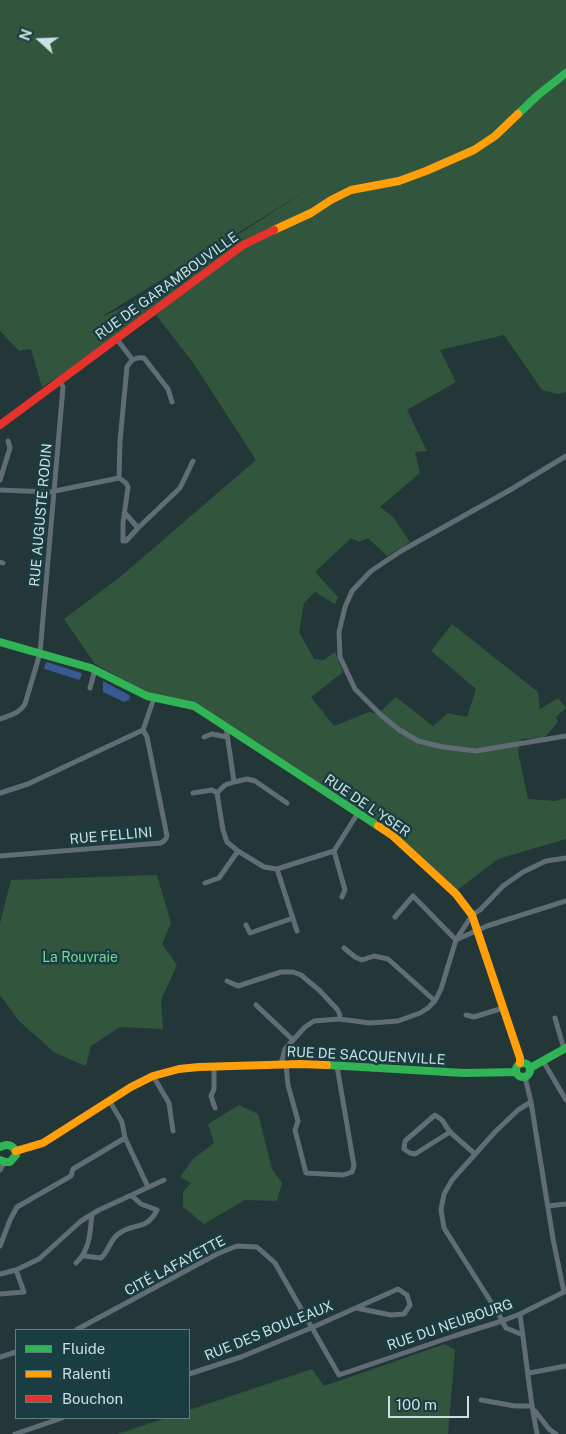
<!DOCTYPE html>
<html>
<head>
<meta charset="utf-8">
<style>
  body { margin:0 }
  #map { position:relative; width:566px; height:1434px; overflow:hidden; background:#233638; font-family:"Public Sans",sans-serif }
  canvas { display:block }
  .legend { position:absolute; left:15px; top:1329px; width:175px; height:90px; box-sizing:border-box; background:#1a3d41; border:1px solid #617e81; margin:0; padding:6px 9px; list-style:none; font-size:15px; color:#ccdfe2 }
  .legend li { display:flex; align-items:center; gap:10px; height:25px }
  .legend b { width:25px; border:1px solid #617e81 }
  .north { position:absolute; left:15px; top:15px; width:50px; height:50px; -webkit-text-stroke:4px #1a3d41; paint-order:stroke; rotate:290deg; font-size:14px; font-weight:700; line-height:20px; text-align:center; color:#ccdfe2 }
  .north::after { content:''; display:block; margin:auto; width:18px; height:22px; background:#ccdfe2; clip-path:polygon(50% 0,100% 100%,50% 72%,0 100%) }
  .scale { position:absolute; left:388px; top:1396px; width:81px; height:22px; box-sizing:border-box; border:2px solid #ccdfe2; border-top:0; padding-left:6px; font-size:15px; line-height:18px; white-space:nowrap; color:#ccdfe2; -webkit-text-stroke:4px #1a3d41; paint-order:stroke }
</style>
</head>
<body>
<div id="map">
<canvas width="566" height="1434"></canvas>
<ul class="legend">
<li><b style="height:6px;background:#30b455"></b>Fluide</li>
<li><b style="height:6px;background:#ff9f0a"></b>Ralenti</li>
<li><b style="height:6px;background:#e5322d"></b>Bouchon</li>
</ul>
<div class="north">N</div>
<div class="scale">100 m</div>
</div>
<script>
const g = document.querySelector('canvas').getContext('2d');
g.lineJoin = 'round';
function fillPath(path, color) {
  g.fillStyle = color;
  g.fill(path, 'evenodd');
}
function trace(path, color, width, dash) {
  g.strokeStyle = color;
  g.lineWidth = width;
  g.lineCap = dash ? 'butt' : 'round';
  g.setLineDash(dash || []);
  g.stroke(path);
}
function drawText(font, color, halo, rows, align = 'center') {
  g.font = font + ' "Public Sans",sans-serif';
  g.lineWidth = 5;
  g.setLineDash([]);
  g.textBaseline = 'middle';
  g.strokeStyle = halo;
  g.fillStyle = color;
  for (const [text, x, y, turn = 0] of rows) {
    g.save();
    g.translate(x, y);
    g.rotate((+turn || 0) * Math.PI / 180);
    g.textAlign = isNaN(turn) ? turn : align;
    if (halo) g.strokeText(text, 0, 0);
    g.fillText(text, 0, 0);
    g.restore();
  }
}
const green = new Path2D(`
  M0 0H566V392L558 394 542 390 504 335 440 350 456 382 407 410 427 451 415 452 420 473 380 507 393 517 410 542 387 556 368 538 359 542 351 538 315 572 338 597 335 604 315 592 304 603 299 632 314 659 324 660 335 652 343 672 311 697 334 726 369 712 378 714 396 697 433 726 448 713 467 717 476 689 431 651 452 624 538 692 540 709 558 698 566 708 556 717 558 722 544 738 521 739 518 752 528 799 555 801 566 798V839L498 859 456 891 392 833 192 702 149 694 95 664 64 619 120 577 256 460 194 364 156 315 42 387 31 349 19 351 0 331ZM309 189 126 306 101 317Z
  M157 875 171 923 162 944 177 965 161 1000 163 1029 120 1027 91 1046 86 1066 55 1053 19 1021 0 995V923L11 880Z
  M239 1105 258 1114 272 1169 282 1183 277 1201 245 1200 204 1224 183 1207V1192L191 1183 180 1177 193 1159 214 1143 208 1124Z
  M445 1344 455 1350 448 1434H117L166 1418H189V1410L312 1369 324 1386Z`);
const water = new Path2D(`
  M47 662 81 673 82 675 79 680 48 670 44 669 45 664Z
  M103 681 127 694 130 696 129 700 124 702 103 692Z`);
const street = new Path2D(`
  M116 338 132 359
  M566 456 510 490 401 551 371 571 352 591 345 607 339 632 340 657 355 689 382 716 398 729 418 741 443 747 476 751 566 736
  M119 478 120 441 127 367C132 359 135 357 144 358L168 389 172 402
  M119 478 126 483 128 487 123 523V541H126L138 528 180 488 193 461
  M0 480 10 448 8 441
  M0 490 50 492 119 478
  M125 513 138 528
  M0 562 3 563
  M90 688 95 670
  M0 719C10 715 19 714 25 704L40 653 63 387 60 381
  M226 727 234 782 225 785 217 793 223 830 227 842 238 851
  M204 737 212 734 227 737
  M234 782 247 779 255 781 287 803
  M0 793 28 784 143 730
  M193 793 212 790 217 793
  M0 856 161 843 165 840 167 836 147 737 143 730 154 698
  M277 869 297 931
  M205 883 219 878 238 851 264 867 277 869 334 851
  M342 897 345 890 334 851 358 813
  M395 917 413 896 456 940
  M246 925 250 933 293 918
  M458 939 487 926 566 901
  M344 948 355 957 362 960 374 956 388 959 435 1001
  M227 981 238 986 281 972H293L301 975 319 990 337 1009 340 1015 339 1019
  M256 1005 293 1040
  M466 1015 474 1017 503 1008
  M555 1018 564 1049
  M543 1061 566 1100
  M281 1064 285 1049 305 1027 314 1021 339 1019 370 1023 398 1021 420 1013 428 1008 435 1001 441 989 456 940 472 915 480 910 503 886 523 872 546 861 566 858
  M286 1064 288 1085 298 1121 295 1130 306 1173 343 1175 352 1172 354 1166 337 1066
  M214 1067V1089L211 1096 215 1108
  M153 1076 169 1103 173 1131
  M525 1077 531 1102 553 1239 564 1292
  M110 1102 122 1122 125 1138 148 1187
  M450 1132 442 1120 435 1115 405 1141 404 1149 410 1153 415 1154 450 1132 475 1154
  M0 1170 4 1163
  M548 1206 566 1204
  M0 1246 10 1220 17 1207 71 1176 73 1169 125 1138
  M84 1256 101 1258C108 1252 110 1241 117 1235 133 1221 145 1233 157 1210L141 1204 132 1196
  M76 1263C90 1250 90 1233 92 1214
  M0 1274 16 1270 39 1259 81 1221 99 1210 164 1180
  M0 1294 24 1292 16 1270
  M520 1314 532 1406 537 1434
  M76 1330 217 1254 237 1246 257 1247 275 1263 339 1375 454 1336 502 1321 520 1314 566 1291
  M523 1335 506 1328 498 1313 444 1228 441 1210 444 1194 452 1180 495 1132 518 1110 531 1102
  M0 1357 16 1352
  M529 1373 566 1366
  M189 1374 241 1357 311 1328 398 1289 407 1295 410 1305 404 1314 391 1315 356 1308
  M481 1400 515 1406H532
  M535 1411 549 1429 556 1434
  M15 1434 62 1418`);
const fast = new Path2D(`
  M518 114 538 95 566 73
  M0 642 91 668 147 696 194 706 378 826
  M516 1070a7 7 0 1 1 14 0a7 7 0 1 1-14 0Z
  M327 1065 464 1073 516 1072
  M530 1068 566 1048
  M0 1147C8 1143 15 1145 16 1155L10 1162H5L0 1160`);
const slow = new Path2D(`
  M274 230 311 213 331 200 351 190 399 181 426 171 474 150 495 136 518 114
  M378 826 393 836 456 894 472 915 520 1058V1063
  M16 1151 43 1143 131 1087 153 1076 179 1069 199 1067 300 1064 327 1065`);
const jam = new Path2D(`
  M0 425 243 245 274 230`);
const streetNames = [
  ["RUE DE GARAMBOUVILLE",167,286,-36],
  ["RUE AUGUSTE RODIN",41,515,-85],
  ["RUE DE L'YSER",367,806,34],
  ["RUE FELLINI",111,836,-5],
  ["RUE DE SACQUENVILLE",366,1056,3],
  ["CITÉ LAFAYETTE",175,1266,-28],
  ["RUE DU NEUBOURG",450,1325,-19],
  ["RUE DES BOULEAUX",269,1331,-22]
];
const parkNames = [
  ["La Rouvraie",80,958]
];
fillPath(green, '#31563d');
fillPath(water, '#385993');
trace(street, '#606d74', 5);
trace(fast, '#30b455', 8);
trace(slow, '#ff9f0a', 8);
trace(jam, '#e5322d', 8);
drawText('14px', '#ccdfe2', '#1a3d41', streetNames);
drawText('14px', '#72d891', '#1a3d41', parkNames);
</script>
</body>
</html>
